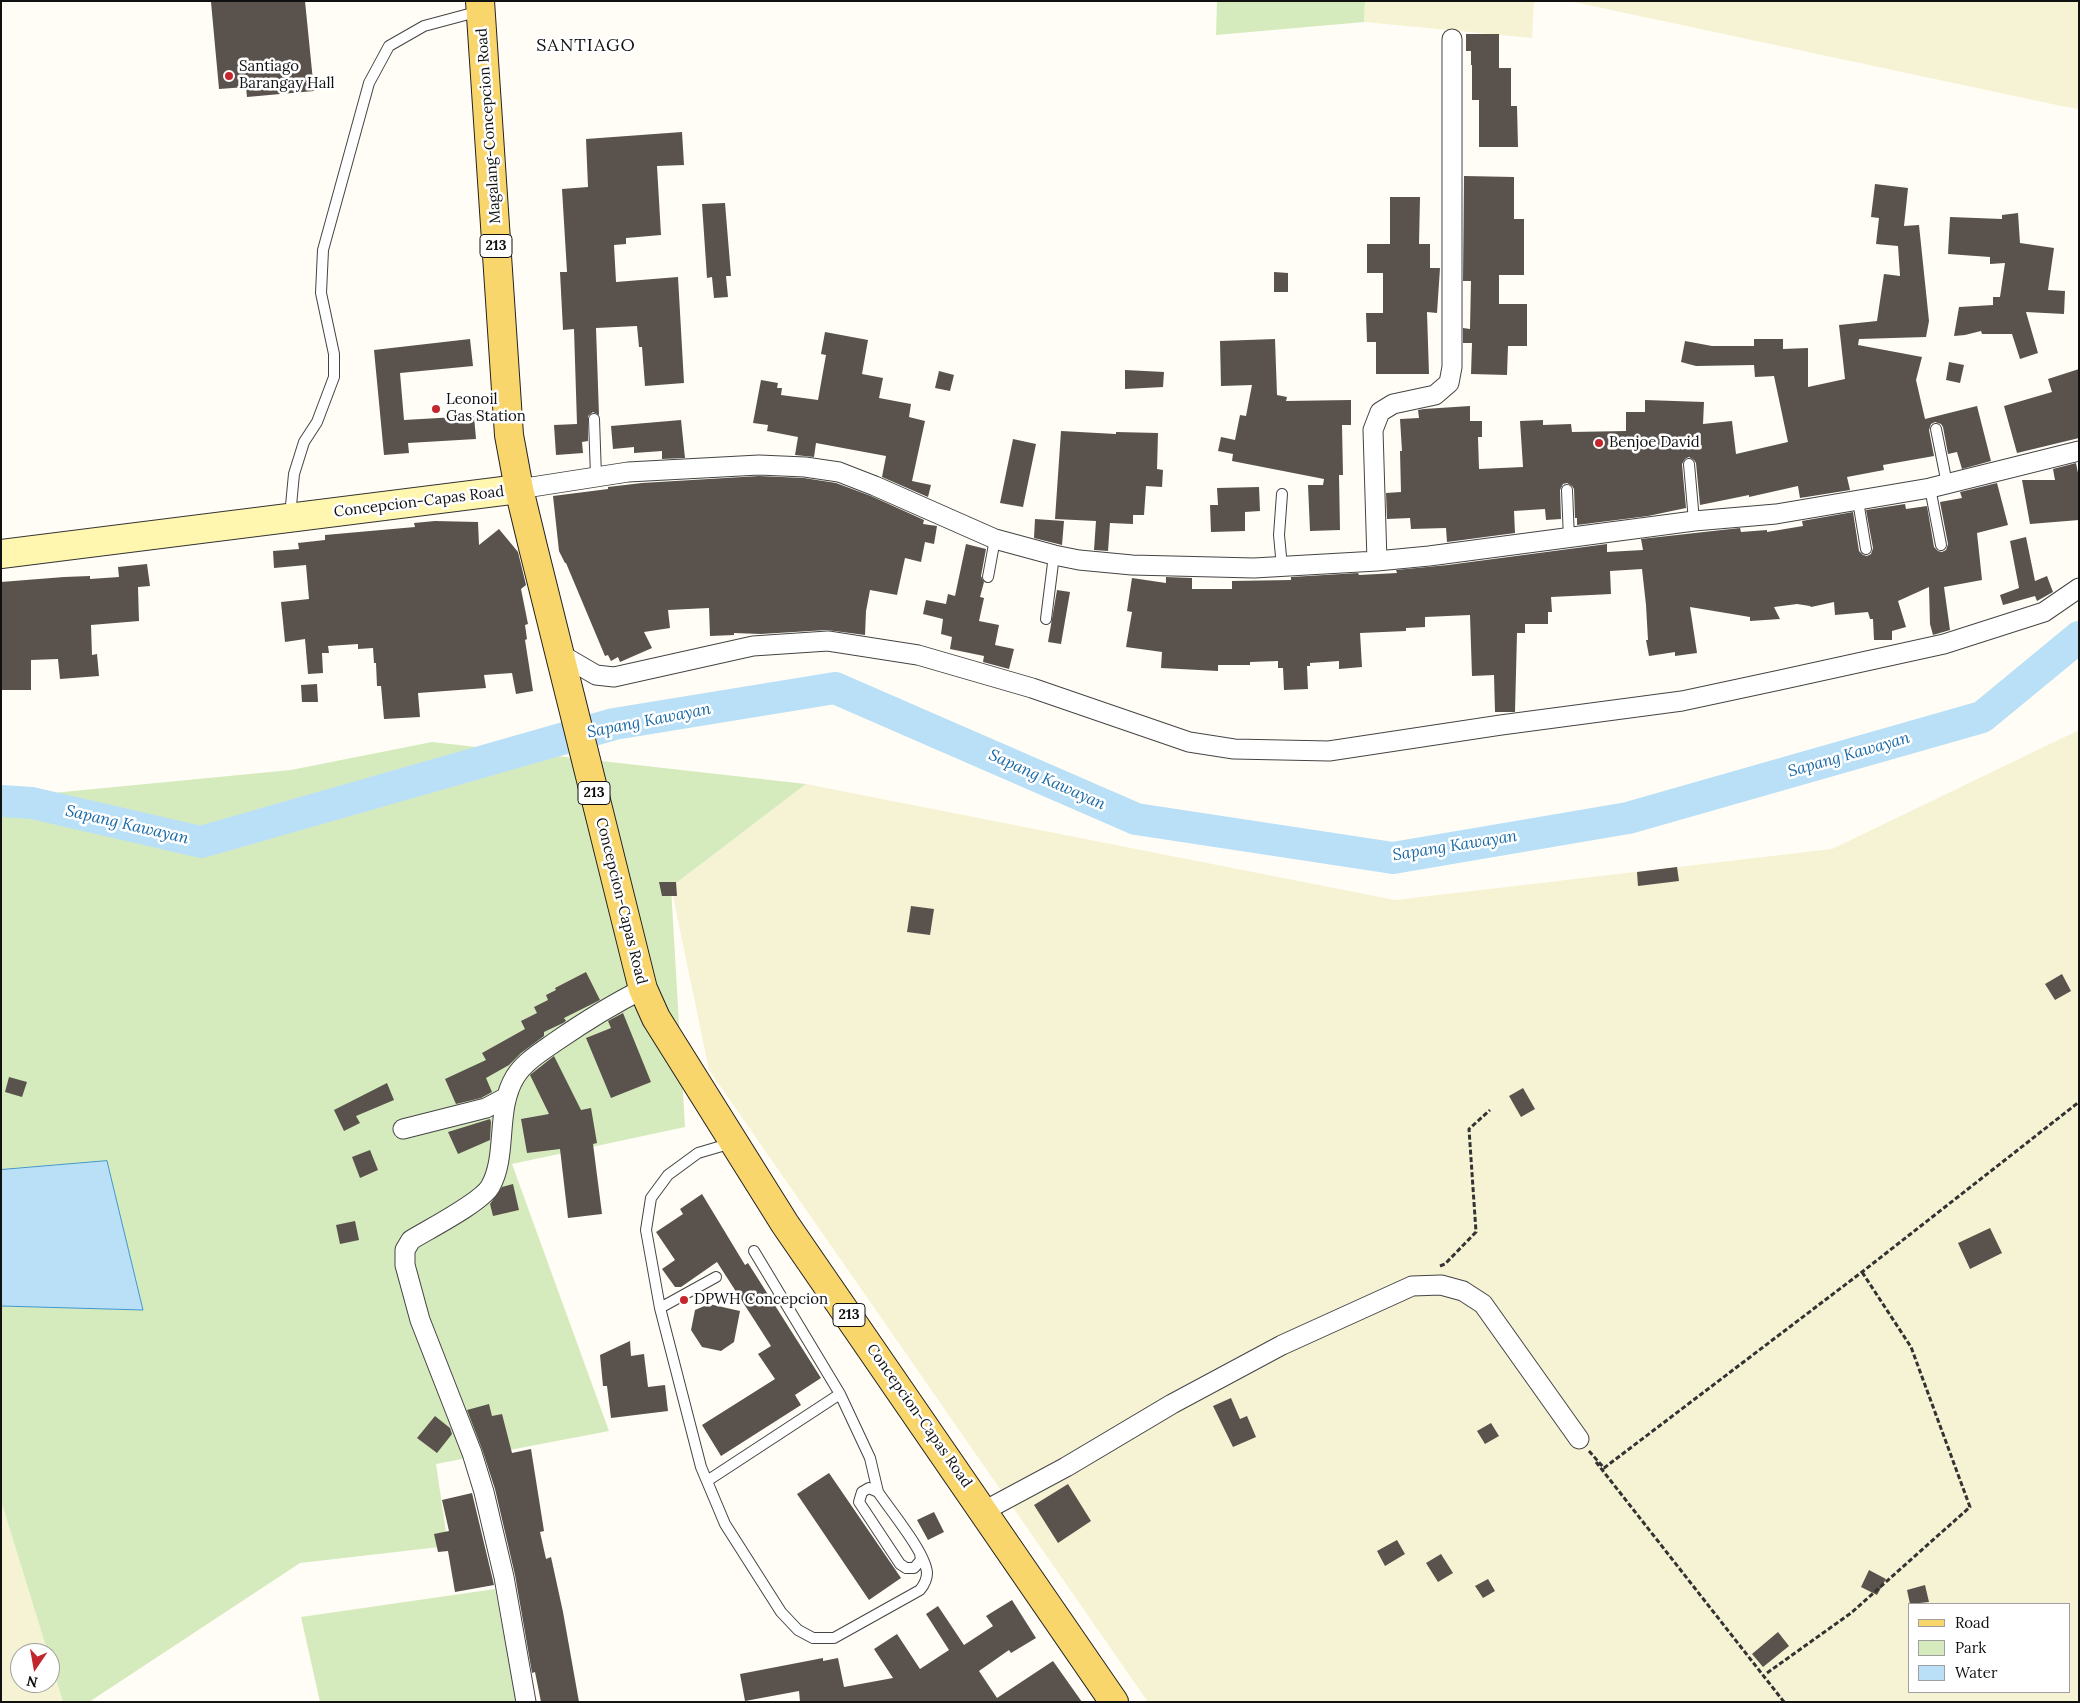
<!DOCTYPE html>
<html>
<head>
<meta charset="utf-8">
<style>
  body { margin:0 }
  #map { position:relative; width:2080px; height:1703px; overflow:hidden; background:#fffdf5; font-family:Lora,serif }
  canvas { display:block }
  .frame { position:absolute; inset:0; border:2px solid #111; pointer-events:none }
  .legend { position:absolute; left:1908px; top:1603px; width:162px; height:90px; box-sizing:border-box; background:#fff; border:1px solid #a0a0a0; margin:0; padding:6px 9px; list-style:none; font-size:15px; color:#111 }
  .legend li { display:flex; align-items:center; gap:10px; height:25px }
  .legend b { width:25px; border:1px solid #a0a0a0 }
  .north { position:absolute; left:10px; top:1643px; width:50px; height:50px; box-sizing:border-box; background:#fff; border:1px solid #a0a0a0; border-radius:50%; rotate:192deg; font-size:14px; font-weight:700; line-height:20px; text-align:center; color:#111 }
  .north::after { content:''; display:block; margin:auto; width:18px; height:22px; background:#c4262e; clip-path:polygon(50% 0,100% 100%,50% 72%,0 100%) }
</style>
</head>
<body>
<div id="map">
<canvas width="2080" height="1703"></canvas>
<div class="frame"></div>
<ul class="legend">
<li><b style="height:6px;background:#f9d66b"></b>Road</li>
<li><b style="height:14px;background:#d5ebbd"></b>Park</li>
<li><b style="height:14px;background:#b9e0f7"></b>Water</li>
</ul>
<div class="north">N</div>
</div>
<script>
const g = document.querySelector('canvas').getContext('2d');
g.lineJoin = 'round';
function fillPath(path, color) {
  g.fillStyle = color;
  g.fill(path, 'evenodd');
}
function trace(path, color, width, dash) {
  g.strokeStyle = color;
  g.lineWidth = width;
  g.lineCap = dash ? 'butt' : 'round';
  g.setLineDash(dash || []);
  g.stroke(path);
}
function drawText(font, color, halo, rows, align = 'center') {
  g.font = font + ' Lora,serif';
  g.lineWidth = 5;
  g.setLineDash([]);
  g.textBaseline = 'middle';
  g.strokeStyle = halo;
  g.fillStyle = color;
  for (const [text, x, y, turn = 0] of rows) {
    g.save();
    g.translate(x, y);
    g.rotate((+turn || 0) * Math.PI / 180);
    g.textAlign = isNaN(turn) ? turn : align;
    if (halo) g.strokeText(text, 0, 0);
    g.fillText(text, 0, 0);
    g.restore();
  }
}
const farmland = new Path2D(`
  M1365 1H1534L1532 38 1364 22Z
  M1569 1H2079V109L2066 107Z
  M2079 730V1702H1148L709 1070 671 887 806 784 1395 900 1832 849ZM1909 1604H2069V1692H1909Z
  M1 1501 48 1653H20V1683H50V1659L63 1702H1Z`);
const green = new Path2D(`
  M1217 1H1365L1364 22 1216 35Z
  M432 742 806 784 671 887 685 1127 512 1164 609 1431 436 1464 448 1546 300 1563 89 1702H63L50 1659V1653H48L1 1501V1306L143 1310 107 1161 1 1170V798L291 770Z
  M495 1589 517 1702H320L301 1617Z`);
const water = new Path2D(`
  M107 1161 143 1310 1 1306V1170Z`);
const river = new Path2D(`
  M1 801 32 803 201 842 614 724 835 688 1136 819 1393 858 1628 818 1982 717 2079 637`);
const building = new Path2D(`
  M305 1 314 91 247 97 246 87 219 89 211 2Z
  M1466 34H1499V68H1511V106H1517L1518 147H1479V100H1472V65H1471V51H1466Z
  M682 132 684 165 657 166 661 235 626 238V244L614 245 616 282 678 277 684 383 645 386 642 347H639L637 326 596 328 599 415 593 412 588 416V441L582 442 583 453 556 455 554 425 577 424 574 329 563 330 560 272H567L562 189 588 187 586 139Z
  M1464 176 1514 177V219H1524V275H1499V304H1527V346H1508L1507 375 1471 374 1472 343H1463V328L1470 329 1471 281H1463Z
  M1875 184 1908 188 1904 226 1919 225 1929 321 1926 337 1859 339 1858 345 1922 357 1916 380 1925 419 1977 406 1991 461 1962 469 1957 452 1948 454 1943 427 1941 424 1935 422 1931 424 1929 430 1934 456 1883 465 1884 470 1847 477 1850 490 1800 498 1798 486 1749 497V495L1700 505 1696 463 1694 460 1689 457 1685 459 1682 464 1686 508 1648 516 1577 525V518H1575L1574 489 1572 486 1567 483 1563 484 1560 490 1561 519 1546 520 1545 509 1514 511 1515 533 1447 542 1446 528 1411 529 1410 518 1387 519 1386 493 1401 492 1400 451H1402L1400 419 1419 418 1418 410 1424 409 1470 406V421H1482V437H1478L1479 469 1523 467 1520 421 1543 420V425L1571 424 1572 432 1626 431V412H1645V400L1704 402 1703 424 1732 421 1736 454 1788 442 1774 376 1755 377 1754 365 1696 366 1681 362 1685 341 1712 346H1754V339H1783V349L1808 348V387L1845 379 1839 325 1877 321 1884 274 1900 276 1898 246 1876 244 1879 218 1871 217Z
  M1390 197H1420L1419 244H1430V268H1440L1437 313 1427 312 1429 374H1376V342H1367L1366 313H1383V273H1367V244H1390Z
  M725 203 731 276H726L728 297 714 298 712 277 707 278 702 204Z
  M2018 213 2020 243 2054 248 2048 290 2065 291 2064 314 2026 312 2038 353 2020 359 2012 334H1982L1981 331 1965 335 1954 336 1959 307 1993 305V297H2000L2005 263 1990 264V257L1948 254 1950 217 2002 219V215Z
  M1274 272 1288 273V292H1274Z
  M825 332 868 340 862 374 883 378 879 398 911 404 909 417 925 421 912 481 931 485 928 497 882 477 886 456 816 443 814 457 795 455 798 437 767 431 768 425 753 423 761 380 778 383 777 388H782L781 395 818 400 826 355 821 354Z
  M470 339 473 366 400 373 404 420 474 416 476 439 408 443 409 453 384 455 374 350Z
  M1275 339 1277 395 1287 397 1286 401 1351 400V425H1342L1343 475H1339L1340 530 1310 531 1308 485H1323L1324 479 1232 461 1233 454 1218 451 1221 437 1235 440 1240 415 1246 416 1252 385 1221 386 1220 341Z
  M1949 362 1964 365 1960 383 1946 380Z
  M2079 369V438L2017 453 2004 406 2052 392 2048 379Z
  M1125 370 1164 372 1163 387 1125 389Z
  M939 371 954 375 950 391 935 388Z
  M681 420 685 458 662 459V451L634 453V447L613 449 611 426Z
  M1061 431 1116 434V432L1158 433 1157 469 1163 470 1162 487 1146 486 1144 515H1133V524L1110 523 1108 551 1094 550 1096 521 1055 519Z
  M1013 439 1036 444 1023 507 1000 503Z
  M2076 463 2079 478V520L2030 524 2022 480H2055L2053 469Z
  M759 476 804 478 836 483 871 496 924 520 923 524 937 526 934 544 925 542 921 562 905 558 897 595 870 590 866 611 865 635 827 630 761 634 734 633V635L710 636 709 608 668 610 670 628 644 632 652 648 620 662 618 657 611 661 608 655 605 656 566 563H565L559 551 553 496 608 489V487L642 483Z
  M1997 483 2008 525 1977 533 1982 580 1944 587 1950 630 1933 635 1930 624 1929 587 1898 601 1906 627 1892 631V640H1874L1873 619H1870L1868 612 1835 615 1834 602 1811 607 1810 606 1797 604 1774 607 1780 619 1750 621V617L1690 607 1697 653 1675 656V652L1649 656 1646 640H1648L1646 605 1642 569 1610 571 1611 594 1551 597 1552 612H1548V624H1525V633H1517L1515 712H1495L1494 675 1472 676 1470 615 1425 617V627L1406 628V631L1360 633 1362 667 1339 669V661L1310 663V666H1307L1308 689 1284 690 1283 668H1278V661L1250 662V665H1218V671L1161 668 1162 652 1126 647 1132 612 1127 611 1132 578 1166 583V577L1192 578V589H1232V581L1291 580V577L1358 573 1359 575 1397 573 1396 570 1448 565 1607 544V552L1643 550 1641 539 1740 528 1741 532 1767 530V532L1803 526 1802 521 1853 512 1859 551 1863 555 1867 556 1871 554 1873 548 1866 510 1905 504 1906 509 1927 506 1934 547 1938 551 1942 552 1946 550 1948 544 1940 502 1962 498 1960 492Z
  M1259 487 1260 511 1245 512V531L1211 532 1210 505H1218L1217 488Z
  M1035 519 1064 521 1062 545 1034 538Z
  M435 521 478 522 479 545 499 529 518 552 526 585 521 589 528 624 525 625 527 639 525 640 533 691 516 694 512 673 484 675 486 688 418 693 420 717 384 719 381 686H377L376 663H374L373 648 358 649V644L328 646 329 653H322L323 673 308 674 305 639 285 642 281 602 309 599 306 565 274 568 273 551 299 549 298 543 325 540V535L415 527 414 523Z
  M2026 537 2035 581 2047 576 2053 592 2037 601 2035 596 2003 605 2000 595 2019 588 2010 541Z
  M966 544 986 549 981 576 984 582 980 597 984 598 979 621 999 625 995 645 1014 649 1009 669 983 662 984 656 950 649 952 637 941 634 943 619 923 614 926 600 946 604 948 594 955 596Z
  M147 564 150 586 138 587 139 621 91 625 92 655 97 654 99 676 60 679 58 659 31 660V690H1V582L64 577 90 576V579L119 577 118 567Z
  M1057 590 1070 592 1061 644 1048 642Z
  M317 684 318 702H302L301 685Z
  M1677 867 1679 881 1638 886 1637 872Z
  M659 882H676L677 896H662Z
  M911 906 934 909 930 935 907 932Z
  M586 972 600 1000 564 1018 566 1021 563 1023 544 1032V1036L521 1053 509 1065 486 1078 492 1092 481 1098 456 1104 445 1079 486 1060 482 1053 525 1029 521 1021 537 1013 534 1007 548 1000 546 995 556 990 555 988Z
  M2062 974 2071 991 2055 1000 2045 984Z
  M623 1013 651 1082 611 1098 586 1038 611 1028 608 1021Z
  M554 1056 581 1110 591 1108 597 1143 593 1144 602 1214 568 1218 560 1149 527 1153 521 1119 549 1114 530 1075Z
  M9 1077 27 1082 22 1097 5 1092Z
  M387 1083 394 1100 356 1116 360 1123 344 1131 334 1110Z
  M1523 1088 1535 1109 1521 1117 1509 1096Z
  M490 1119 491 1122 490 1140 458 1154 448 1132Z
  M370 1150 378 1170 360 1178 352 1157Z
  M513 1184 519 1210 493 1216 490 1204 502 1187Z
  M702 1194 745 1265 748 1263 821 1378 795 1395 801 1405 721 1456 702 1425 775 1379 758 1354 771 1346 717 1262 681 1287H675L662 1269 675 1260 656 1232 683 1214 680 1209Z
  M355 1221 359 1240 340 1244 336 1225Z
  M1990 1228 2002 1253 1970 1269 1958 1243Z
  M709 1304 740 1311 734 1342 721 1351 702 1347 691 1330 695 1310Z
  M630 1341 631 1356 644 1354 648 1387 665 1385 668 1411 611 1418 607 1386H603L600 1355Z
  M1231 1398 1240 1419 1247 1416 1256 1437 1233 1447 1213 1406Z
  M489 1404 492 1416 502 1414 512 1453 531 1449 544 1531 540 1532 546 1559 551 1557 563 1612 579 1702H541L535 1672 532 1673 515 1575 495 1489 482 1449 467 1410Z
  M435 1416 450 1428 452 1434 437 1453 417 1438Z
  M1491 1423 1499 1436 1485 1444 1477 1431Z
  M829 1473 901 1578 869 1600 797 1494Z
  M1068 1484 1091 1521 1058 1543 1034 1505Z
  M472 1493 494 1585 455 1592 448 1551 438 1552 434 1534 449 1531 442 1500Z
  M934 1512 944 1532 928 1540 917 1520Z
  M1397 1540 1405 1554 1385 1566 1377 1551Z
  M1441 1554 1453 1573 1438 1582 1426 1563Z
  M1869 1570 1886 1579 1877 1595 1861 1587Z
  M1488 1579 1495 1591 1483 1598 1475 1586Z
  M1925 1585 1929 1602 1910 1604 1907 1590Z
  M1012 1600 1036 1638 1011 1653 1009 1650 979 1671 997 1698 1053 1661 1082 1702H800L799 1691 745 1701 740 1674 823 1658V1661L838 1658 844 1687 893 1678 874 1649 897 1634 920 1669 949 1650 926 1614 938 1606 964 1645 993 1626 986 1616Z
  M1778 1632 1789 1646 1763 1667 1752 1654Z`);
const path = new Path2D(`
  M1440 1266 1445 1264 1476 1232 1469 1129 1490 1110
  M1589 1451 1604 1468 1862 1272 2079 1102
  M1596 1462 1784 1702
  M1767 1673 1851 1613 1970 1507 1911 1347 1862 1272`);
const lane = new Path2D(`
  M594 419 596 476
  M1936 429 1947 484
  M1689 464 1694 521
  M1930 488 1941 545
  M1567 490 1569 539
  M1282 494 1279 535 1282 567
  M1858 501 1866 549
  M290 516 294 474 304 442 317 422 334 377V354L321 293 323 250 369 83 389 46 424 26 480 11
  M988 577 995 539
  M1046 619 1054 555
  M732 1143 698 1153 668 1175 651 1198 646 1230 660 1308 701 1467 725 1524 781 1612 798 1630 813 1638H834L920 1590C924 1585 927 1580 927 1573 926 1553 890 1510 878 1492L869 1488 862 1492 859 1502 900 1564 906 1568H914L921 1560 920 1553
  M754 1251 840 1394
  M660 1308 716 1277
  M707 1481 840 1394 870 1458 878 1492`);
const street = new Path2D(`
  M519 489 628 472 759 465 805 467 839 472 875 486 995 539 1054 555 1079 560 1132 565 1254 568 1377 561 1429 556 1694 521 1776 514 1930 488 2079 451
  M1377 561 1373 430 1380 412 1393 404 1435 395 1449 383 1452 367V39
  M560 654 596 675 614 677 753 646 828 641 918 655 1032 688 1189 742 1234 749 1329 751 1501 725 1682 701 1780 680 1944 644 2044 612 2079 588
  M403 1129 486 1108 505 1098
  M984 1511 1066 1467 1172 1404 1282 1345 1412 1286 1441 1285 1463 1291 1483 1304 1579 1439
  M526 1702 504 1577 484 1492 472 1453 420 1320 405 1265V1250L411 1240C429 1229 480 1203 490 1187 508 1156 495 1110 515 1077 524 1062 541 1052 555 1042 584 1022 611 1005 643 989`);
const secondary = new Path2D(`
  M1 554 519 489`);
const primary = new Path2D(`
  M480 1 509 435 519 489 533 547 643 989 656 1018 785 1224 1114 1702`);
const markers = [
  [229,76,5,"#c4262e"],
  [436,409,5,"#c4262e"],
  [1599,443,5,"#c4262e"],
  [684,1300,5,"#c4262e"]
];
const shields = [
  [496,246,32],
  [594,793,32],
  [849,1315,32]
];
const shieldNames = [
  ["213",496,246],
  ["213",594,793],
  ["213",849,1315]
];
const poiNames = [
  ["Santiago",239,67],
  ["Barangay Hall",239,84],
  ["Leonoil",446,400],
  ["Gas Station",446,417],
  ["Benjoe David",1609,443],
  ["DPWH Concepcion",694,1300]
];
const streetNames = [
  ["Magalang-Concepcion Road",489,126,-94],
  ["Concepcion-Capas Road",419,502,-7],
  ["Concepcion-Capas Road",621,901,76],
  ["Concepcion-Capas Road",919,1416,55]
];
const waterNames = [
  ["Sapang Kawayan",649,721,-11],
  ["Sapang Kawayan",1849,755,-16],
  ["Sapang Kawayan",1047,780,24],
  ["Sapang Kawayan",127,825,13],
  ["Sapang Kawayan",1455,846,-9]
];
const quarterNames = [
  ["SANTIAGO",586,46]
];
fillPath(farmland, '#f6f3d4');
fillPath(green, '#d5ebbd');
fillPath(water, '#b9e0f7');
trace(water, '#3f96cf', 1);
trace(river, '#b9e0f7', 32);
fillPath(building, '#5a524d');
trace(lane, '#444', 12);
trace(street, '#444', 21);
trace(secondary, '#333', 30);
trace(primary, '#222', 30);
trace(path, '#333', 3, [5, 2.5]);
trace(lane, '#fff', 10);
trace(street, '#fff', 19);
trace(secondary, '#fff6b0', 28);
trace(primary, '#f9d66b', 28);
for (const [x, y, r, color] of markers) {
  const dot = new Path2D();
  dot.arc(x, y, r, 0, 2 * Math.PI);
  g.fillStyle = color;
  g.fill(dot);
  trace(dot, '#fff', 2);
}
for (const [x, y, w] of shields) {
  const box = new Path2D();
  box.roundRect(x - w / 2, y - 11.5, w, 23, 4);
  g.fillStyle = '#fff';
  g.fill(box);
  trace(box, '#111', 1);
}
drawText('bold 14px', '#111', null, shieldNames);
drawText('15px', '#111', '#fff', poiNames, 'left');
drawText('15px', '#111', '#fff', streetNames);
drawText('italic 16px', '#1768a6', '#fff', waterNames);
g.letterSpacing = '1px';
drawText('18px', '#111', '#fff', quarterNames);
g.letterSpacing = '0px';
</script>
</body>
</html>
